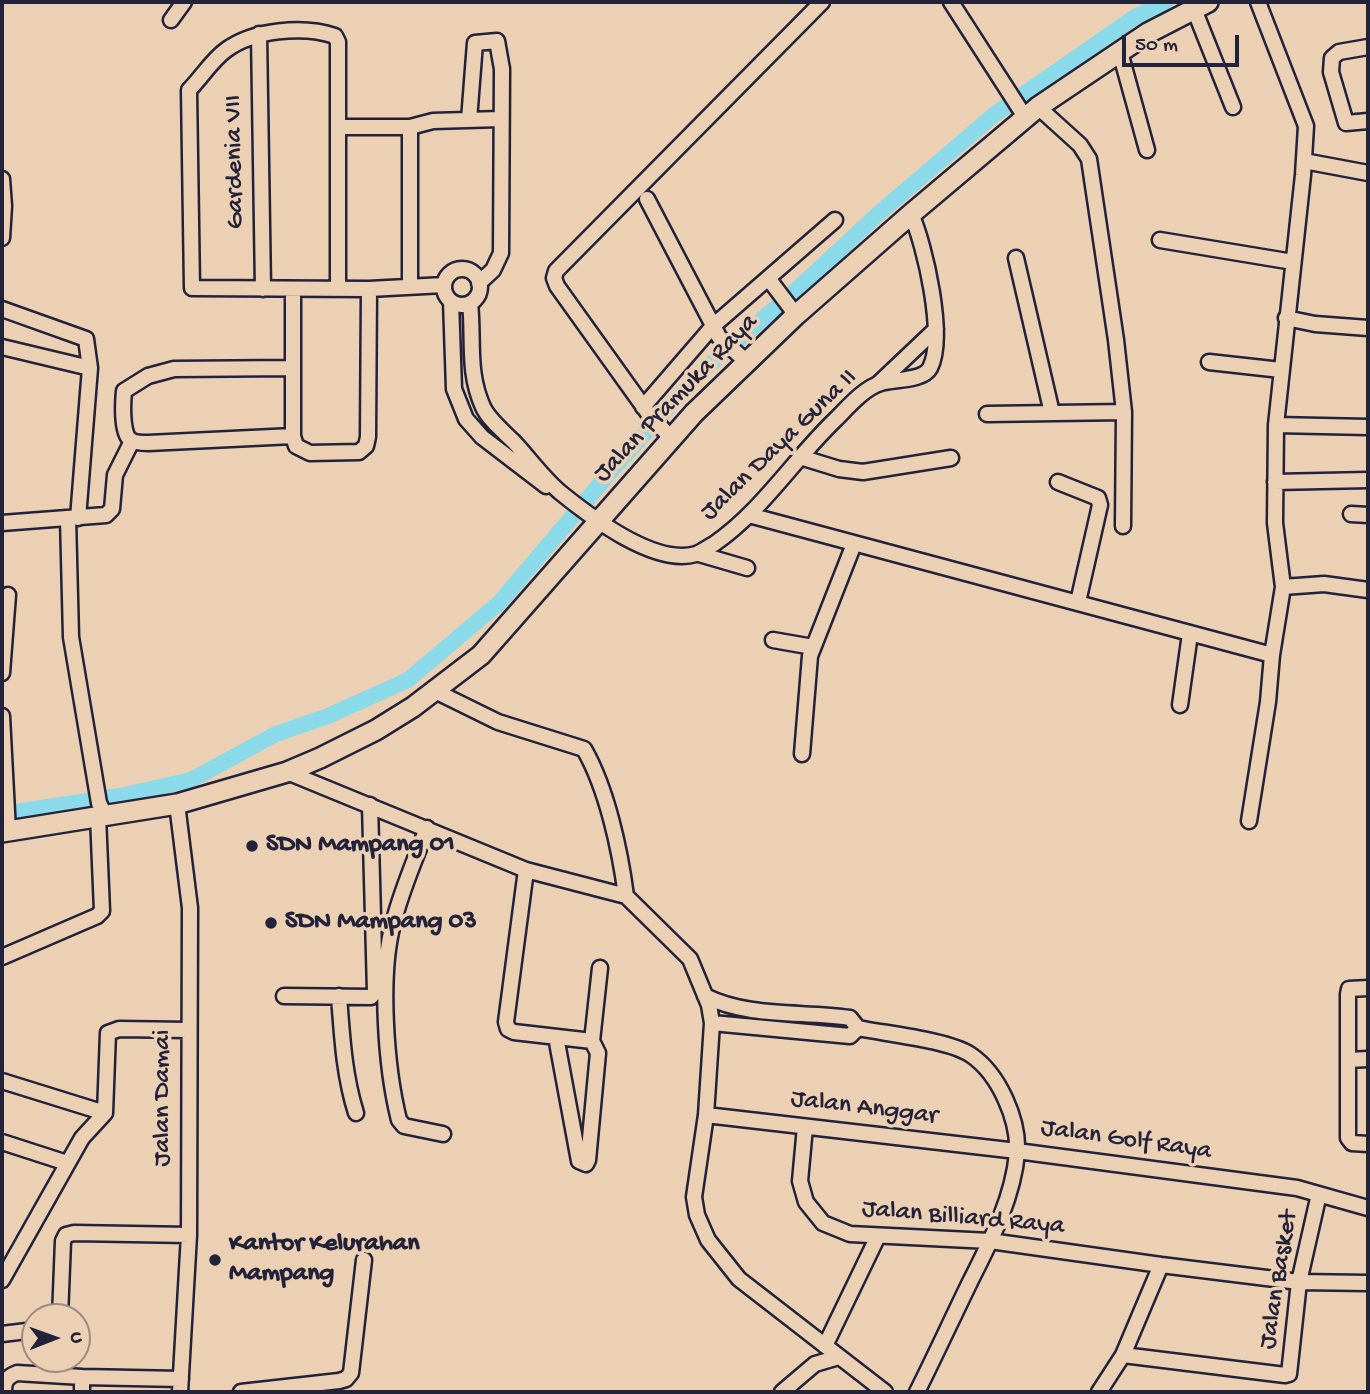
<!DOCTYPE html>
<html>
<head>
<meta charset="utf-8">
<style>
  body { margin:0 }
  #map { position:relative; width:1370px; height:1394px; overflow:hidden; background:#ecd0b3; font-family:"Gochi Hand",sans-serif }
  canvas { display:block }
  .frame { position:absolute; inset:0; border:4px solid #22223b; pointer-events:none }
  .north { position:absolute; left:21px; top:1303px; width:70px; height:70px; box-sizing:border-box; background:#ecd0b3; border:2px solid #9b8a83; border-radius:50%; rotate:89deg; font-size:19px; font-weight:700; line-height:28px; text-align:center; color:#22223b }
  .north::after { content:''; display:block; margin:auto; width:24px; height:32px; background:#22223b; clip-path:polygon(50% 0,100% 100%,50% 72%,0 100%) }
  .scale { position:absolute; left:1122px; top:35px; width:117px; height:32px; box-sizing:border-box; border:4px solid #22223b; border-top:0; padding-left:9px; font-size:21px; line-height:24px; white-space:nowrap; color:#22223b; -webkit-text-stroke:5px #ecd0b3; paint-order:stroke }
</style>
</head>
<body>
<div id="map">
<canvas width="1370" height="1394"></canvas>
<div class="frame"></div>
<div class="north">U</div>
<div class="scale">50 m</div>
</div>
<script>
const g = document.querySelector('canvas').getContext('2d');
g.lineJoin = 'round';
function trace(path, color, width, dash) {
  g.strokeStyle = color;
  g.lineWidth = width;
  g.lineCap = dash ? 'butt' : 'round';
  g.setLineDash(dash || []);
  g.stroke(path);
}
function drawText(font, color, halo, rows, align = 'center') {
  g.font = font + ' "Gochi Hand",sans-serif';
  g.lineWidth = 7;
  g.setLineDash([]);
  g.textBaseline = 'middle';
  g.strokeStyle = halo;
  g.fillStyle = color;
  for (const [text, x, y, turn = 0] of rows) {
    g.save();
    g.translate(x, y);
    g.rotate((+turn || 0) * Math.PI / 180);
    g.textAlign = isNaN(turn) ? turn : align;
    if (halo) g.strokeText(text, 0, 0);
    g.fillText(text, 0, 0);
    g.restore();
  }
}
const canal = new Path2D(`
  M2 814 120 796 191 780 276 734 328 716 408 680 500 602 617 464 700 373 794 292 878 214 995 114 1135 17 1165 2`);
const street = new Path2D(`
  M951 2 1025 117
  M1194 9 1233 107
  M171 20 184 2
  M259 34 263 289
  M1368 47 1339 52 1332 58 1331 72 1346 123 1368 121
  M1120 52 1147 150
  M1038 107 1080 145 1089 159 1116 340 1124 412 1123 526
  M469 120 475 43 497 41 502 69 501 253 493 270 479 283
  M338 127H410
  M1304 161 1368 173
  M2 179 4 206 2 238
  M647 199 719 337 748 363
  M1160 240 1293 262
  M1016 258 1052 413
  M444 287a18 18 0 1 1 36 0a18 18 0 1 1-36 0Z
  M768 278 796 315
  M410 286V127L433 121 500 119
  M338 289V42L335 36C303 25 253 30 226 50 212 60 201 78 189 90L192 288 369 289 444 285
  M293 290V436L296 446 310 453 359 452 366 446 368 437 369 289
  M451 301 454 389 466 419 482 437 546 486
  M470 303C474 339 467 372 483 407 489 420 504 432 514 442 529 458 544 479 561 493 592 518 655 566 696 554 702 552 708 547 714 544 762 511 794 459 836 419 848 407 864 388 881 383 894 379 923 381 930 368 946 337 925 245 911 214
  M2 309 86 339 90 368 78 518
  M1286 318 1315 324 1368 328
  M2 347 90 368
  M1209 362 1281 370
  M291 368 174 369 148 376 124 391C123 401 121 435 131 440 135 443 143 443 148 443L293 436
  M879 383 936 329
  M643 407 713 326 835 220
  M987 414 1124 412
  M1276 425 1368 427
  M671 438 648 413 557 286 554 278 556 271 822 2
  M800 457 839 469 863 472 951 458
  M1058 482 1098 498 1100 505 1078 602
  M1275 482 1368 480
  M1351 514 1368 515
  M749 515 1272 655
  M68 518 71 637 99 803 105 815
  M2 523 106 515 112 509 115 475 132 441
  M699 554 747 568
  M1283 587 1324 584 1368 590
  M773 640 813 647
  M2 673 8 595
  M435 691 498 722 584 749C607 789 620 850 626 896
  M1180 705 1190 634
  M2 716 8 831
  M802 754 810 656 854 544
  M287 772 526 870 626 896 690 959 709 1005 712 1023 706 1115 694 1197 697 1215 708 1240 739 1279 885 1392
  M177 804 190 908 189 1235 180 1392
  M1249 821 1268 702 1272 655 1283 587 1275 523 1276 425 1303 175 1306 126 1258 2
  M427 828C415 860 401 891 393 924 379 976 386 1068 399 1120L404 1126 443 1134
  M526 870 506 1022 508 1029 514 1032 592 1041 598 1053 588 1160 586 1164 579 1161 556 1037
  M2 957 97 916 102 911 98 816
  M1368 988 1349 989 1348 994V1138L1352 1143 1368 1144
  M284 996 371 997 375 992 370 805
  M339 996C342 1036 344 1075 356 1113
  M705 996C749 1018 802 1011 850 1018L858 1028C887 1034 949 1040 971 1055 999 1074 1019 1120 1017 1153 1013 1199 990 1242 970 1282 952 1319 935 1356 917 1392
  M712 1023 850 1036 858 1028
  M592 1041 600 968
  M1349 1060 1368 1059
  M2 1081 105 1113
  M706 1115 1017 1151 1297 1188 1368 1208
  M805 1127 800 1181 806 1202 823 1223 850 1234 990 1241 1161 1265
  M2 1142 67 1163
  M2 1280 82 1138 105 1113 108 1033 119 1029 189 1030
  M60 1317 63 1241 66 1235 74 1233 189 1235
  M2 1334 35 1330
  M825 1346 878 1236
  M1123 1355 1285 1375 1289 1374 1299 1282 1319 1194
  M4 1392C4 1381 7 1377 17 1373L82 1377
  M82 1392V1377L181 1379
  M241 1392 339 1381 346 1379 351 1373 364 1260
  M782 1392 815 1364 839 1357
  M1099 1392 1123 1355 1161 1265 1299 1282 1368 1283`);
const secondary = new Path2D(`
  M2 832 177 804 287 772 320 758 376 730 413 707 481 655 694 413 796 315 911 214 1038 107 1148 33 1208 2`);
const markers = [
  [252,846,7,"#22223b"],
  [271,923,7,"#22223b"],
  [215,1260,7,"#22223b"]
];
const streetNames = [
  ["Gardenia VII",236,162,-91],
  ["Jalan Pramuka Raya",677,399,-46],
  ["Jalan Daya Guna II",780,446,-44],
  ["Jalan Damai",164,1098,-90],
  ["Jalan Anggar",864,1109,7],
  ["Jalan Golf Raya",1126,1141,8],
  ["Jalan Billiard Raya",963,1219,5],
  ["Jalan Basket",1280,1280,-81]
];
const poiNames = [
  ["SDN Mampang 01",266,846],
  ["SDN Mampang 03",285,923],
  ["Kantor Kelurahan",229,1245],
  ["Mampang",229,1275]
];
trace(canal, '#8bdae9', 16);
trace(street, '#22223b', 19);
trace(secondary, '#22223b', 24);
trace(street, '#ecd0b3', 14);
trace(secondary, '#ecd0b3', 19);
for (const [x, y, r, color] of markers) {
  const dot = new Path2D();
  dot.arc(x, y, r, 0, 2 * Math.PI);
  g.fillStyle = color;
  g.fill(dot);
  trace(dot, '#ecd0b3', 2.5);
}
drawText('26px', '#22223b', '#ecd0b3', streetNames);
drawText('bold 26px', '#22223b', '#ecd0b3', poiNames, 'left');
</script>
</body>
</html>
